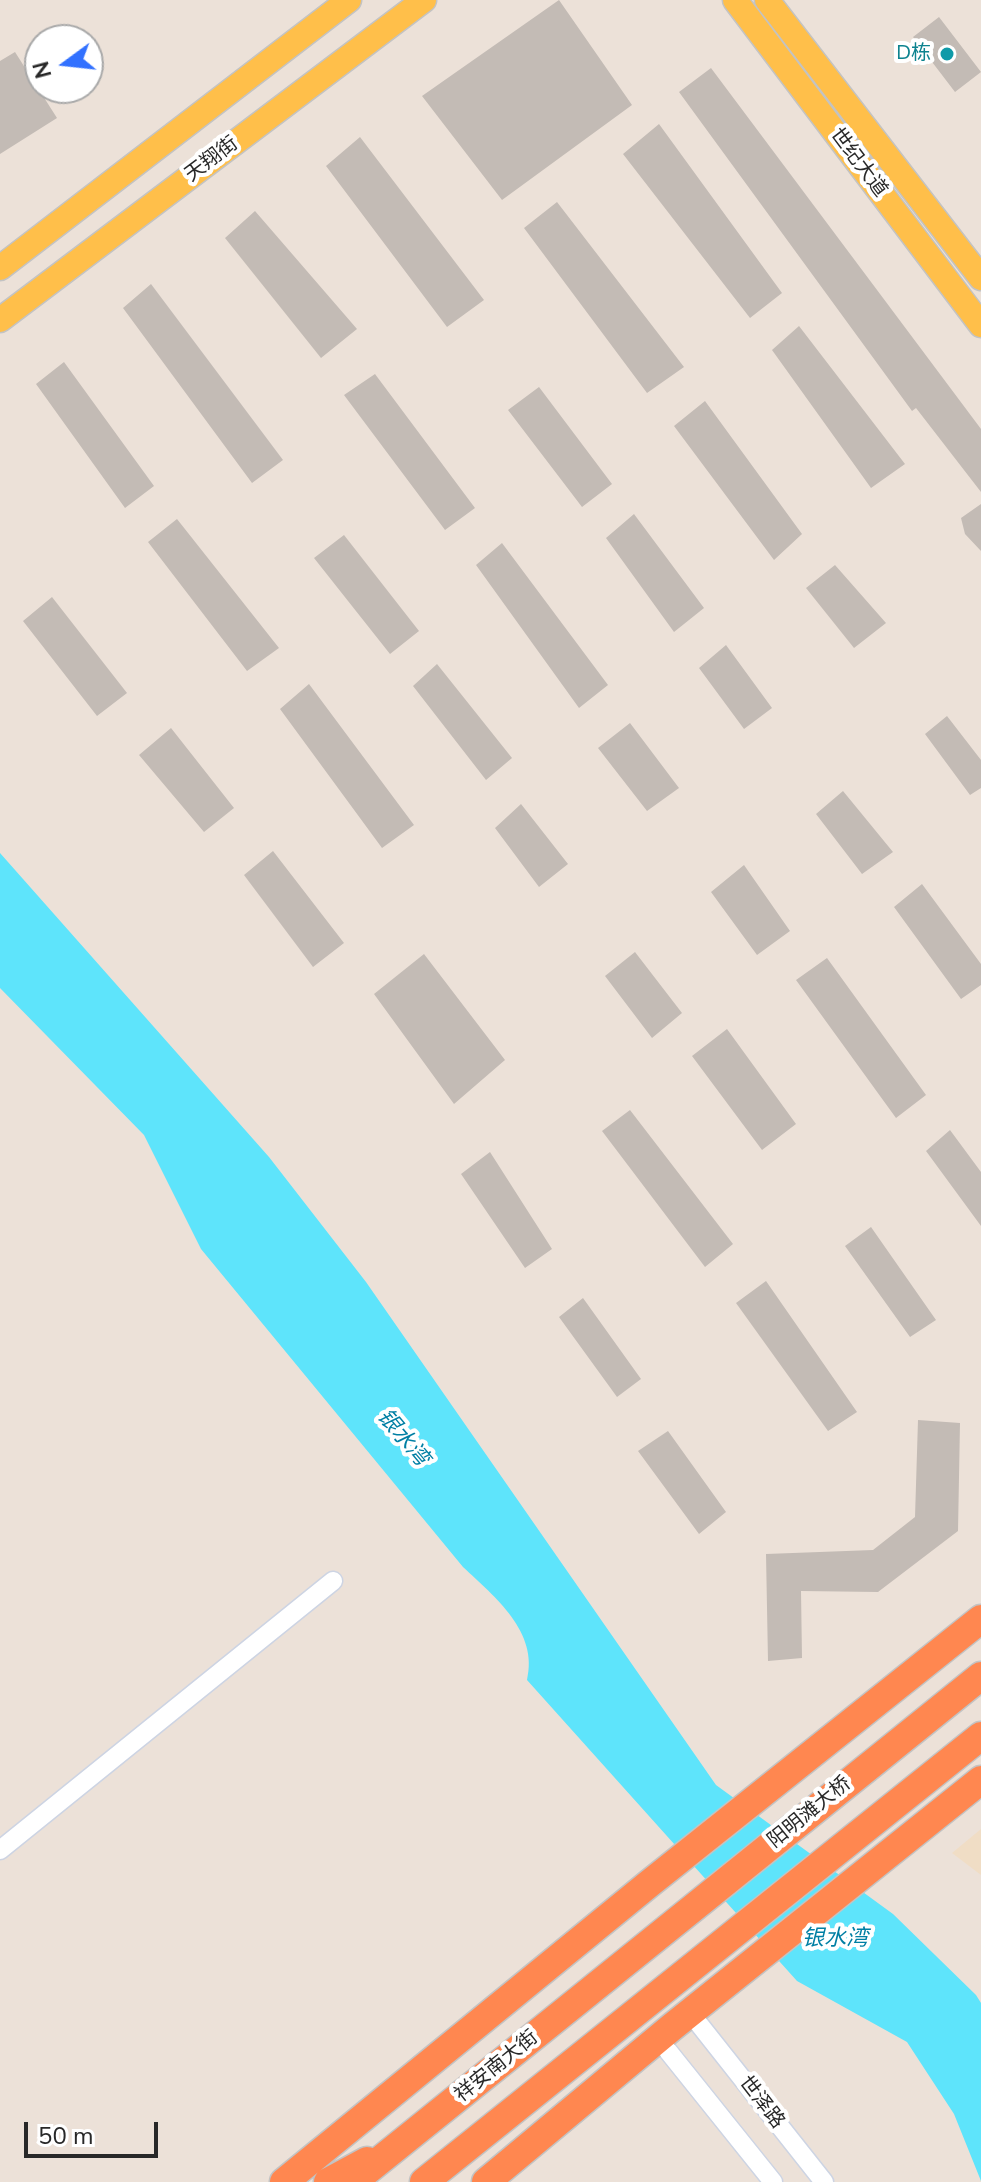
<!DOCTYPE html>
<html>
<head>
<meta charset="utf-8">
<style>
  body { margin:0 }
  #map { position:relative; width:981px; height:2182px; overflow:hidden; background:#ece1d8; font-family:"Nunito Sans",sans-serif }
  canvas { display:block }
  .north { position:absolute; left:24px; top:24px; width:80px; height:80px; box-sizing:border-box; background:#fff; border:2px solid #a9a9a9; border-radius:50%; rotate:255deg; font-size:22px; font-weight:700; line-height:32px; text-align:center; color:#282828 }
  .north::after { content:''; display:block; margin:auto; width:28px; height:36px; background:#3271ff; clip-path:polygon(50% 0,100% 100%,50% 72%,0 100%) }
  .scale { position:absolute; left:24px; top:2122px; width:134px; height:36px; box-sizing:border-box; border:4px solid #282828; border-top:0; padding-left:10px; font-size:24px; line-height:28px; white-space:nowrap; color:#282828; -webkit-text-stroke:6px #fff; paint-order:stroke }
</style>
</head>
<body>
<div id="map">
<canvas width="981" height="2182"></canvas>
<div class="north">N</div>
<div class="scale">50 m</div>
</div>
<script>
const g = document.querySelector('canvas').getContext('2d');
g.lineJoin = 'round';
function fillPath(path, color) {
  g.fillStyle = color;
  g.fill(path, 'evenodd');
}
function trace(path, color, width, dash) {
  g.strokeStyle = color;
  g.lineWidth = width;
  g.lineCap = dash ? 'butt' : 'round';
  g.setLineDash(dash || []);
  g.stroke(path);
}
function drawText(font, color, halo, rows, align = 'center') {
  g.font = font + ' "Nunito Sans","Noto Sans SC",sans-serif';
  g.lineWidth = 8;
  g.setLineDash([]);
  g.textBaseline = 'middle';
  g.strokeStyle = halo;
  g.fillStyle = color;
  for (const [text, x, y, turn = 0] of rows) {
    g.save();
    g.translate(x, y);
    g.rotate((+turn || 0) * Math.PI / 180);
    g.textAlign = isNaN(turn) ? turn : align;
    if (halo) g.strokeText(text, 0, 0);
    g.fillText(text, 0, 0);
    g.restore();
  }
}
const education = new Path2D(`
  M981 1829V1875L952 1853Z`);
const water = new Path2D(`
  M0 853 269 1157 366 1282 716 1785 893 1914 976 1995 981 2003V2181L954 2114 907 2042 797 1981 527 1680C539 1632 495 1597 463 1567L201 1249 144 1135 0 988Z`);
const building = new Path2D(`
  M559 0 632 105 502 200 422 96Z
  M939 17 981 72 955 92 913 37Z
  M15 52 57 118 0 154V61Z
  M711 68 981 429V492L916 408 912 411 679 92Z
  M659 124 782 293 750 318 623 154Z
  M360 137 484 300 447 327 326 166Z
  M557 202 684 367 647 393 524 228Z
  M255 211 357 329 321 358 225 238Z
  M151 284 283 460 252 483 123 308Z
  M799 326 905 464 871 488 772 350Z
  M64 362 154 486 125 508 36 384Z
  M375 374 475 508 445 530 344 395Z
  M539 387 612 484 582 507 508 410Z
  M705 401 802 534 774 560 674 426Z
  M981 504V551L965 534 961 518Z
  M634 514 704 608 674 632 606 538Z
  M177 519 279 648 247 671 148 542Z
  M344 535 419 631 390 654 314 558Z
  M502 543 608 685 579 708 476 565Z
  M835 565 886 623 854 648 806 588Z
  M52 597 127 693 97 716 23 621Z
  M726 645 772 708 744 729 699 668Z
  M437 664 512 758 486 780 413 686Z
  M309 684 414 825 382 848 280 709Z
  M947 716 981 760V788L970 795 925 734Z
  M630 723 679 788 647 811 598 748Z
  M171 728 234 808 204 832 139 755Z
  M843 791 893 852 862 874 816 814Z
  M521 804 568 864 539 887 495 828Z
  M273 851 344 943 313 967 244 875Z
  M744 865 790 931 757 955 711 892Z
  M922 884 981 964V985L961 999 894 907Z
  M635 952 682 1013 652 1038 605 976Z
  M424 954 505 1060 454 1104 374 994Z
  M827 958 926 1095 896 1118 796 980Z
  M727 1029 796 1124 762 1150 692 1056Z
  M630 1110 733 1244 705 1267 602 1131Z
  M950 1130 981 1172V1226L926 1151Z
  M490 1152 552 1249 525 1268 461 1174Z
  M871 1227 936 1320 910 1337 845 1246Z
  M766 1281 857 1412 828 1431 736 1303Z
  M583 1298 641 1379 617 1397 559 1317Z
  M918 1420 960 1423 958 1531 878 1592 801 1591 802 1658 768 1661 766 1554 873 1550 915 1517Z
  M668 1431 726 1512 699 1534 638 1451Z`);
const minor = new Path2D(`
  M0 1850 333 1581
  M699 2024 824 2182
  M668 2051 773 2182`);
const major = new Path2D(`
  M735 0 981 325
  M767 0 981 278
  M0 268 349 0
  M0 320 424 0`);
const highway = new Path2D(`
  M284 2182 650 1883 981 1619
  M328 2182 367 2161
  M353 2182 981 1676
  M424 2182 981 1736
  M486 2182 672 2027 981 1780`);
const markers = [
  [947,54,8,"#0f9aa8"]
];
const cultureNames = [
  ["D栋",931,54]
];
const streetNames = [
  ["天翔街",212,160,-37],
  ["世纪大道",858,163,53],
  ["阳明滩大桥",810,1813,-39],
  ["祥安南大街",497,2067,-39],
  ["世泽路",761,2103,52]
];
const waterNames = [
  ["银水湾",402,1438,50],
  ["银水湾",835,1940]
];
fillPath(education, '#f0ddc5');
fillPath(water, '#5ee4fb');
fillPath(building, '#c3bbb5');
trace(minor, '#cdd4e3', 21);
trace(major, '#c3c3c3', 27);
trace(highway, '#c3c3c3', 31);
trace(minor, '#fff', 18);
trace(major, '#ffbf4a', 24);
trace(highway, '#ff8750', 28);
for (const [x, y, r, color] of markers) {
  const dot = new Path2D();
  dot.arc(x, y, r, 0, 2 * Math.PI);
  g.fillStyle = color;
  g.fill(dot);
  trace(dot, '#fff', 3);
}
drawText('20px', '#0d838f', '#fff', cultureNames, 'right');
drawText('20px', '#282828', '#fff', streetNames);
drawText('italic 22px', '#007fa4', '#fff', waterNames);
</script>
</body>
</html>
